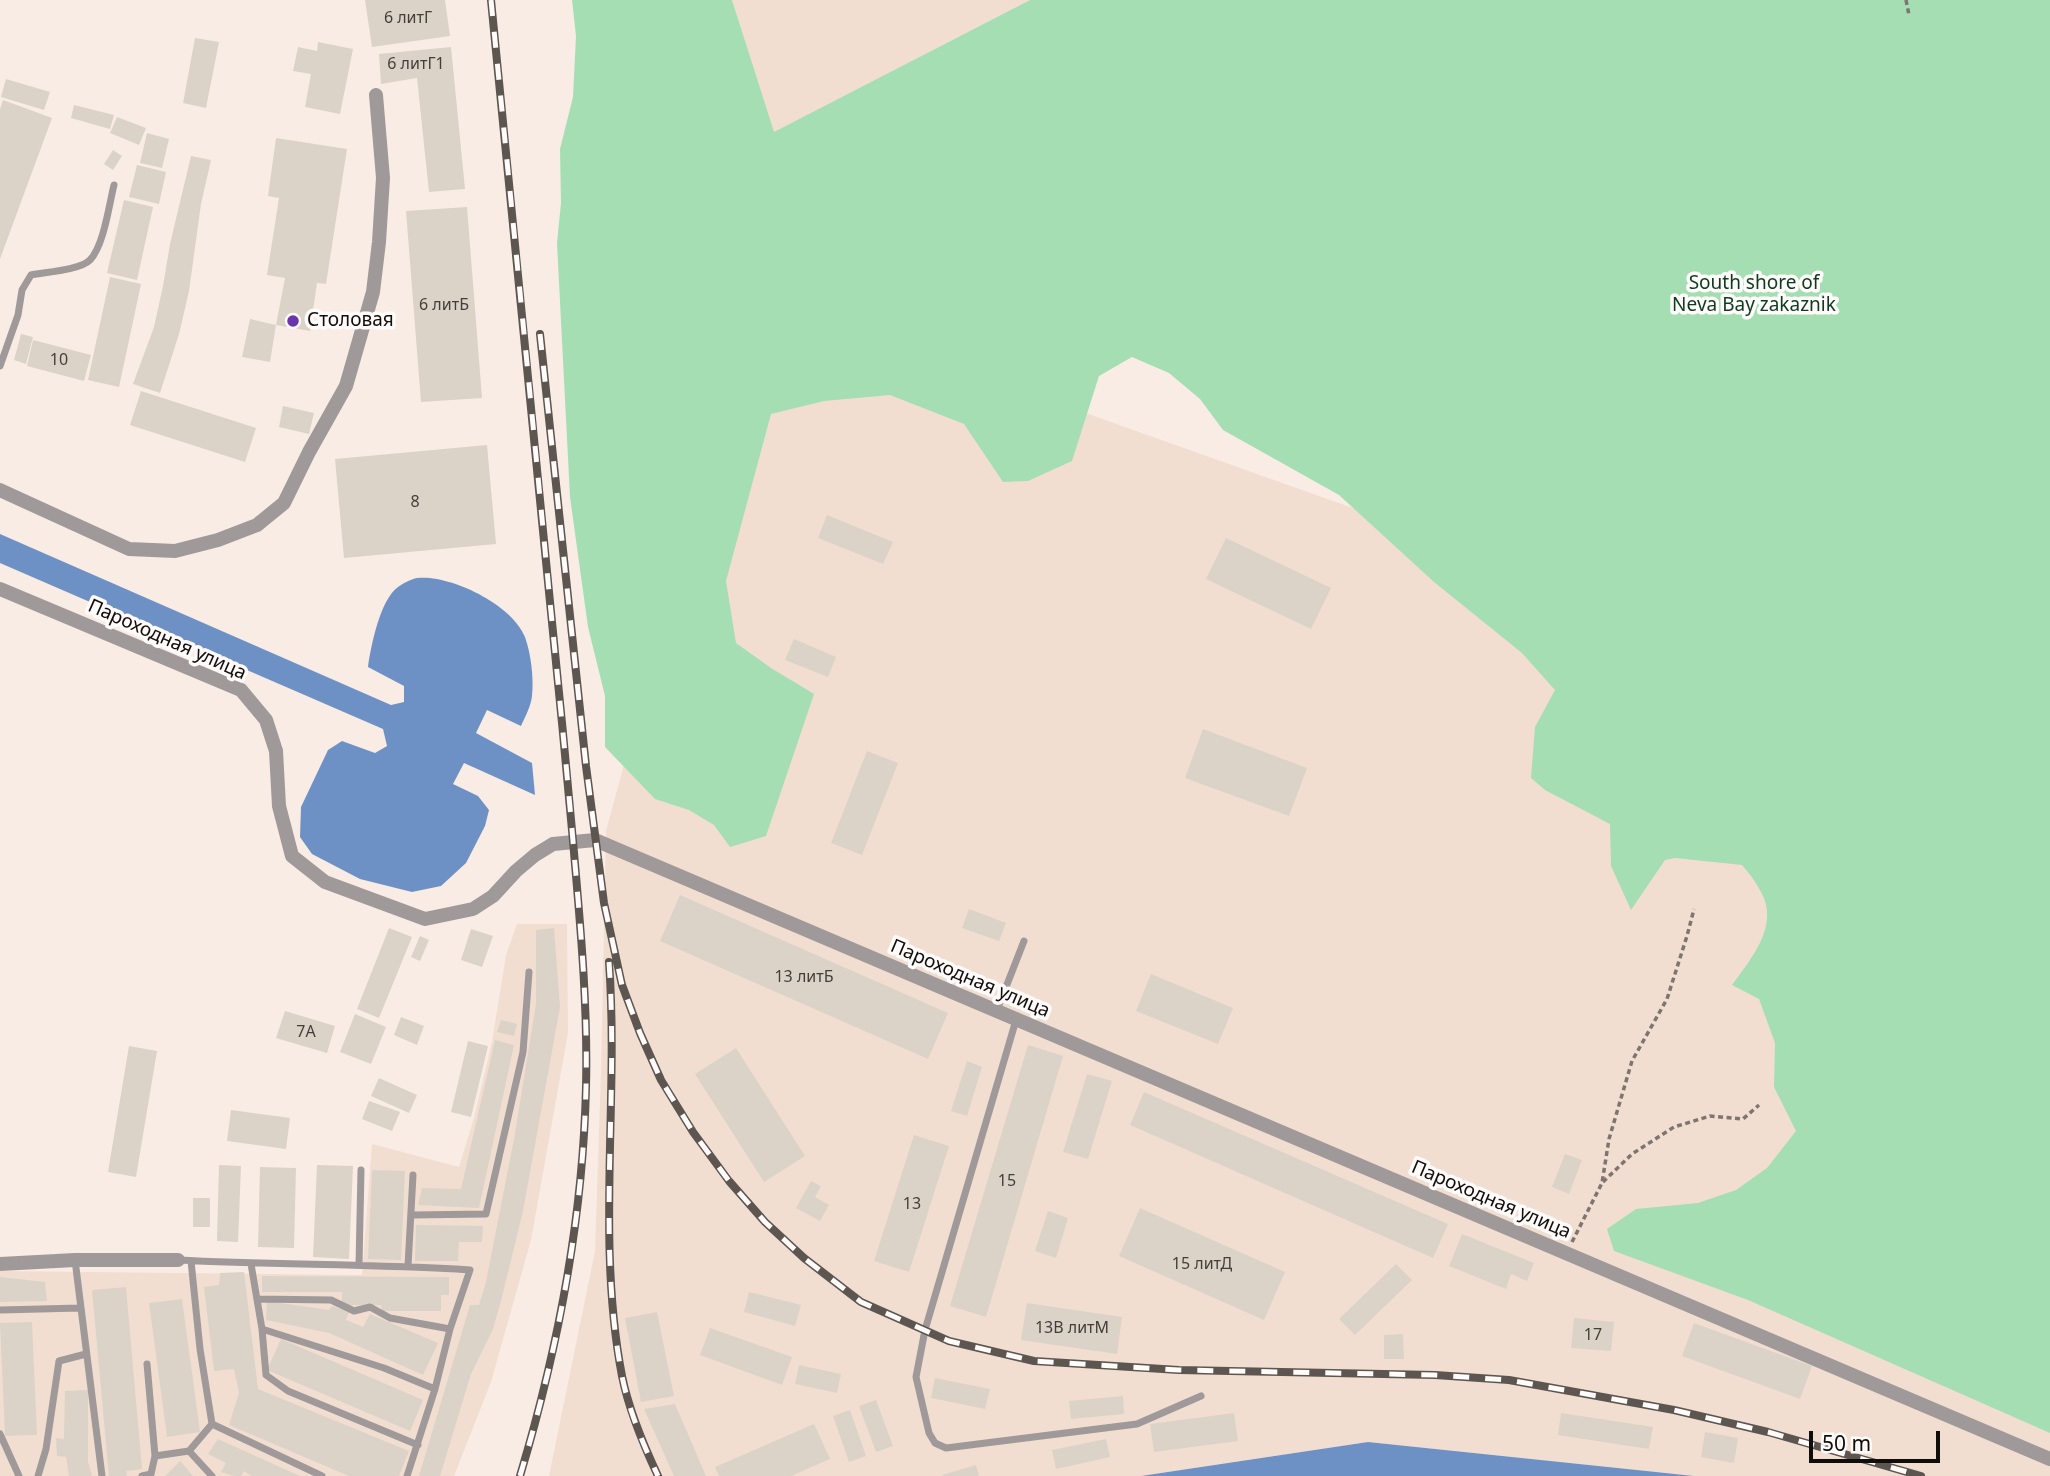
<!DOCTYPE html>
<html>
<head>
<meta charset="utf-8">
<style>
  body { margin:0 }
  #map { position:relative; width:2050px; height:1476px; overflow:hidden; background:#f9ece4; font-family:"Noto Sans",sans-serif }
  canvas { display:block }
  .scale { position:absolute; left:1809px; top:1431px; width:131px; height:32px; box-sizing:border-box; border:4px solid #110d0a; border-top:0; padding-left:9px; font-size:21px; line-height:24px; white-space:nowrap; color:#110d0a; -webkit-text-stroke:5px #fefbfa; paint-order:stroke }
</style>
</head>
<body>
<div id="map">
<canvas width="2050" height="1476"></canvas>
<div class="scale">50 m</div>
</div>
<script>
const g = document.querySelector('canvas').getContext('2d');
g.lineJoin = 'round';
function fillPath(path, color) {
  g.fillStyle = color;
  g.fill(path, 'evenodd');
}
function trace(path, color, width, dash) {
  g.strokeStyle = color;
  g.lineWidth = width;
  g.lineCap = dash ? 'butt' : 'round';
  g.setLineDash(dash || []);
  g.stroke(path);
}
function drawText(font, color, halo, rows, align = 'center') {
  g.font = font + ' "Noto Sans",sans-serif';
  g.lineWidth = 7;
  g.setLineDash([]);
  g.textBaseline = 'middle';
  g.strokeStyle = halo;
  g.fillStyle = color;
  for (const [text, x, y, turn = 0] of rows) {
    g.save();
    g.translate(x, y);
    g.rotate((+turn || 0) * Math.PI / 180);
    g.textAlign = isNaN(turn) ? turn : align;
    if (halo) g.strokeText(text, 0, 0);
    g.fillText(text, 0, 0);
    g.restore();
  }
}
const built = new Path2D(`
  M732 0H1030L773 133Z
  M751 294 2050 756V1476H1694L1368 1442 1141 1476H549L595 1251 601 1071 606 831Z
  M517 924H567L568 1033 531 1240 491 1382 454 1476H0V1271L362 1275 372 1144 459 1167 474 1118 492 1042 506 955Z`);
const green = new Path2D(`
  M572 0H732L774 132 1030 0H2050V1433L1748 1300 1614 1251 1607 1229 1636 1209 1698 1203 1736 1190 1767 1168 1796 1131 1774 1087 1775 1043 1759 999 1732 985C1751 959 1780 925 1761 892 1756 882 1749 873 1742 865L1675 858 1665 860 1631 910 1611 866 1610 824 1545 790 1531 778 1535 727 1555 690 1522 653 1434 582 1339 495 1223 430 1200 399 1169 373 1132 357 1099 376 1072 461 1028 481 1003 482 964 424 890 395 824 401 771 414 726 581 736 643 771 668 814 694 766 836 730 847 714 825 689 810 655 799 605 747V696L588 627 570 497 557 243 561 203 560 149 573 97 576 36Z`);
const water = new Path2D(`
  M0 534 391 705 404 702V686L368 667C371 646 380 600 398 587 402 584 411 579 417 578 450 574 513 605 525 637 531 654 534 678 532 696 531 706 525 717 521 726L487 710 476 733 532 763 535 795 464 763 453 784 478 796 489 810 485 826 466 863 441 886 412 892 360 879 312 854 300 837 301 807 328 750 342 741 375 753 387 746 383 729 0 563Z
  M1368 1442 1656 1472 1694 1476H1141Z`);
const building = new Path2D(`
  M365 0H445L450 36 372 47Z
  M195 38 219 42 206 108 183 103Z
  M318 42 353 49 340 114 305 107 311 74 293 71 298 47 317 51Z
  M451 47 465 189 429 192 417 78 381 84 379 54Z
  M6 79 50 92 44 110 1 97Z
  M3 100 52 118 0 259V109Z
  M74 105 114 115 110 129 71 118Z
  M117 117 146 128 139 145 110 133Z
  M147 133 169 139 162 168 140 163Z
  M276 138 347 149 326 284 317 283 310 331 276 325 285 278 267 275 279 198 268 196Z
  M113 150 122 156 113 170 104 164Z
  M191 156 211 160 201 204 189 291 179 334 160 393 133 384 154 327 163 286 170 244Z
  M137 165 166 172 159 204 129 197Z
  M124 200 153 207 137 280 107 273Z
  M467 207 482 398 421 402 406 211Z
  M110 277 141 284 119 387 88 380Z
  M250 319 276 325 270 362 242 357Z
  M21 334 33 337 26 364 14 360Z
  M33 340 91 355 84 381 27 366Z
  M141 391 256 428 245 462 130 425Z
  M283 406 314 413 309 434 279 427Z
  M487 445 496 544 344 558 335 459Z
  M827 515 893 542 883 564 818 538Z
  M1226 538 1331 588 1311 629 1206 579Z
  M794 639 836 657 828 677 785 660Z
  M1203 729 1307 768 1289 816 1185 778Z
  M867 751 898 763 862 855 831 843Z
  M680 895 948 1013 928 1059 660 941Z
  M969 909 1006 923 999 941 962 928Z
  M389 928 412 937 379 1018 357 1009Z
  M554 928 560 1007 523 1211 502 1297 493 1329 471 1374 440 1476H419L470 1305H479L486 1282 514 1139 536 1004V930Z
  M471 929 493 936 482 967 461 960Z
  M420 936 429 940 420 961 411 957Z
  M1151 974 1233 1008 1218 1044 1136 1011Z
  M285 1011 335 1026 327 1053 276 1038Z
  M355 1014 386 1027 371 1064 340 1052Z
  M401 1017 424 1026 417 1045 394 1035Z
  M501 1020 517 1024 514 1036 497 1032Z
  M495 1040 514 1045 479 1208 418 1205 422 1188 461 1189Z
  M468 1041 488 1046 471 1117 451 1112Z
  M1028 1045 1063 1056 986 1317 950 1306Z
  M129 1046 157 1051 136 1177 108 1172Z
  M736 1048 805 1156 764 1182 695 1074Z
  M967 1061 982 1067 967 1116 951 1111Z
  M1087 1074 1112 1081 1088 1159 1063 1152Z
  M379 1078 417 1095 409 1113 371 1096Z
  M1144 1092 1448 1224 1433 1258 1130 1125Z
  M369 1101 400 1112 392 1131 362 1119Z
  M231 1110 290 1118 286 1149 227 1141Z
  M914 1135 949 1146 909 1272 874 1261Z
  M1565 1154 1582 1160 1569 1194 1552 1187Z
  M219 1165 241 1166 238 1242 217 1241Z
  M317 1165 353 1166 349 1259 313 1257Z
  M260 1167 296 1168 294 1248 258 1247Z
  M372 1170 405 1171 401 1260 368 1259Z
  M811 1181 821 1186 815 1197 829 1205 820 1221 796 1208Z
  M193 1198H210V1227H193Z
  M1140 1208 1285 1272 1264 1320 1119 1256Z
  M1048 1211 1068 1218 1056 1258 1035 1251Z
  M416 1225 483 1226 482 1242H459L458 1261H415Z
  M1462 1234 1534 1263 1527 1281 1511 1274 1506 1289 1449 1266Z
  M1396 1264 1412 1280 1355 1335 1339 1319Z
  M244 1272 258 1389 409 1451 399 1476H349L229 1425 239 1393 234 1369 214 1371 204 1287 219 1285 220 1273Z
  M262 1276 449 1277V1295H441V1311H382L381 1305H342V1292H262Z
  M0 1277 45 1282 47 1301 0 1302Z
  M126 1287 142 1469 126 1471 127 1476H109L92 1290Z
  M749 1292 801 1305 795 1326 744 1312Z
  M182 1299 200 1432 167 1437 149 1303Z
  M267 1301 329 1310 332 1306 349 1312 346 1320 363 1327 370 1314 438 1343 423 1375 329 1333 266 1320Z
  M1027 1303 1122 1317 1117 1354 1021 1340Z
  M657 1312 674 1396 641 1402 625 1318Z
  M1574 1318 1614 1322 1611 1351 1571 1348Z
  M32 1322 37 1435 5 1436 0 1323Z
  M1694 1323 1812 1366 1800 1399 1682 1356Z
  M710 1328 792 1357 782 1385 700 1355Z
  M1403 1334 1404 1359H1384V1335Z
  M281 1339 423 1400 410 1431 267 1370Z
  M799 1365 841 1374 837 1393 795 1384Z
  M935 1378 990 1389 985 1409 931 1398Z
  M88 1390V1462L92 1476H69L66 1457 57 1456 56 1438 64 1439 65 1391Z
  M1123 1396 1124 1414 1071 1419 1069 1401Z
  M876 1400 893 1446 876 1452 859 1406Z
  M675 1404 706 1476H674L644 1409Z
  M850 1410 866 1456 849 1462 833 1416Z
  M1234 1413 1238 1441 1154 1452 1150 1424Z
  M1561 1413 1653 1427 1649 1449 1558 1435Z
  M814 1424 830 1459 791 1476H719L715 1467Z
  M1705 1432 1738 1438 1734 1463 1701 1457Z
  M218 1439 300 1476H252L244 1471 241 1476H234L221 1472 226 1463 208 1454Z
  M1106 1439 1110 1457 1056 1469 1052 1450Z
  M180 1461 193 1476H165Z
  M976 1465 979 1476H942V1475Z`);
const path = new Path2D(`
  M1906 0 1909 15
  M1603 1182 1632 1154 1674 1127 1710 1116 1743 1119 1759 1105
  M1572 1242 1602 1183 1609 1139 1632 1061 1667 999 1687 936 1694 909`);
const lane = new Path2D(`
  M0 366 18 315 22 290 31 275C45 272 80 270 90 260 104 245 109 205 114 185
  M997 1010 1024 941
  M1016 1020 925 1330 916 1377 929 1433 935 1443 946 1448 1137 1424 1201 1396
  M412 1215 486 1214 523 1052 529 972
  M75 1260 102 1476
  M178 1260C275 1265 373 1264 470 1270L450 1329 435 1389 407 1476
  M191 1261 200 1349 212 1424 322 1476
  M251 1264 262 1329 384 1368 435 1389
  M359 1265 361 1170
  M408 1266 413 1175
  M257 1299 331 1300 354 1311 370 1307 390 1318 450 1329
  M0 1310 80 1308
  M262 1329 266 1375 288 1391 418 1445
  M0 1434 19 1476
  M189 1451 212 1424
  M155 1456 189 1451 212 1476
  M38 1476 46 1449 59 1361 86 1354
  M142 1476 151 1474 155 1456 147 1364`);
const street = new Path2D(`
  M0 490 129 549 175 551 218 540 257 525 284 503 309 452 346 386 373 292 379 242 383 178 376 95
  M0 589 241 690 266 720 276 751 279 806 292 856 325 882 425 919 473 909 493 896 516 871 535 855 553 844 595 840 2050 1459
  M0 1264 75 1260H178`);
const rail = new Path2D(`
  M491 0C511 201 531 402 550 602 558 682 566 761 573 841 580 922 588 1004 586 1087 583 1219 558 1349 520 1476
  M540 334 586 766 604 903 622 985 640 1033 661 1080 693 1132 729 1181 765 1222 804 1258 861 1302 949 1341 1034 1361 1179 1370 1435 1375 1509 1380 1674 1410 1768 1432 1921 1476
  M609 962C619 1099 596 1241 622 1376 629 1411 643 1444 658 1476`);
const markers = [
  [293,321,7,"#6a34aa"]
];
const numberNames = [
  ["6 литГ",408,18],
  ["6 литГ1",416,64],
  ["6 литБ",444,305],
  ["10",59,360],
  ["8",415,502],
  ["13 литБ",804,977],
  ["7А",306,1032],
  ["15",1007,1181],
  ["13",912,1204],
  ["15 литД",1202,1264],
  ["13В литМ",1072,1328],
  ["17",1593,1335]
];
const parkNames = [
  ["South shore of",1754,284],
  ["Neva Bay zakaznik",1754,306]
];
const poiNames = [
  ["Столовая",307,321]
];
const streetNames = [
  ["Пароходная улица",167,640,24],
  ["Пароходная улица",970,979,23],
  ["Пароходная улица",1491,1200,23]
];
fillPath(built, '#f1ded1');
fillPath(green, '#a5deb3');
fillPath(water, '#6e91c5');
fillPath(building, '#dbd3c8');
trace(path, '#7d7570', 3.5, [5, 3.5]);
trace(lane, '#a09999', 7);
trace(street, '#a09999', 14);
trace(rail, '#5c5550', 8);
trace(rail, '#fefbfa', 5, [16]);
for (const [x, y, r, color] of markers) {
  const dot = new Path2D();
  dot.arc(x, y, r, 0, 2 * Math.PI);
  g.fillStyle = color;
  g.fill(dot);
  trace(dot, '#fefbfa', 2.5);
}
drawText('16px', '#443e3a', null, numberNames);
drawText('19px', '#0d3b1e', '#fefbfa', parkNames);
drawText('19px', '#110d0a', '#fefbfa', poiNames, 'left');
drawText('19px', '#110d0a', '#fefbfa', streetNames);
</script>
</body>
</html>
